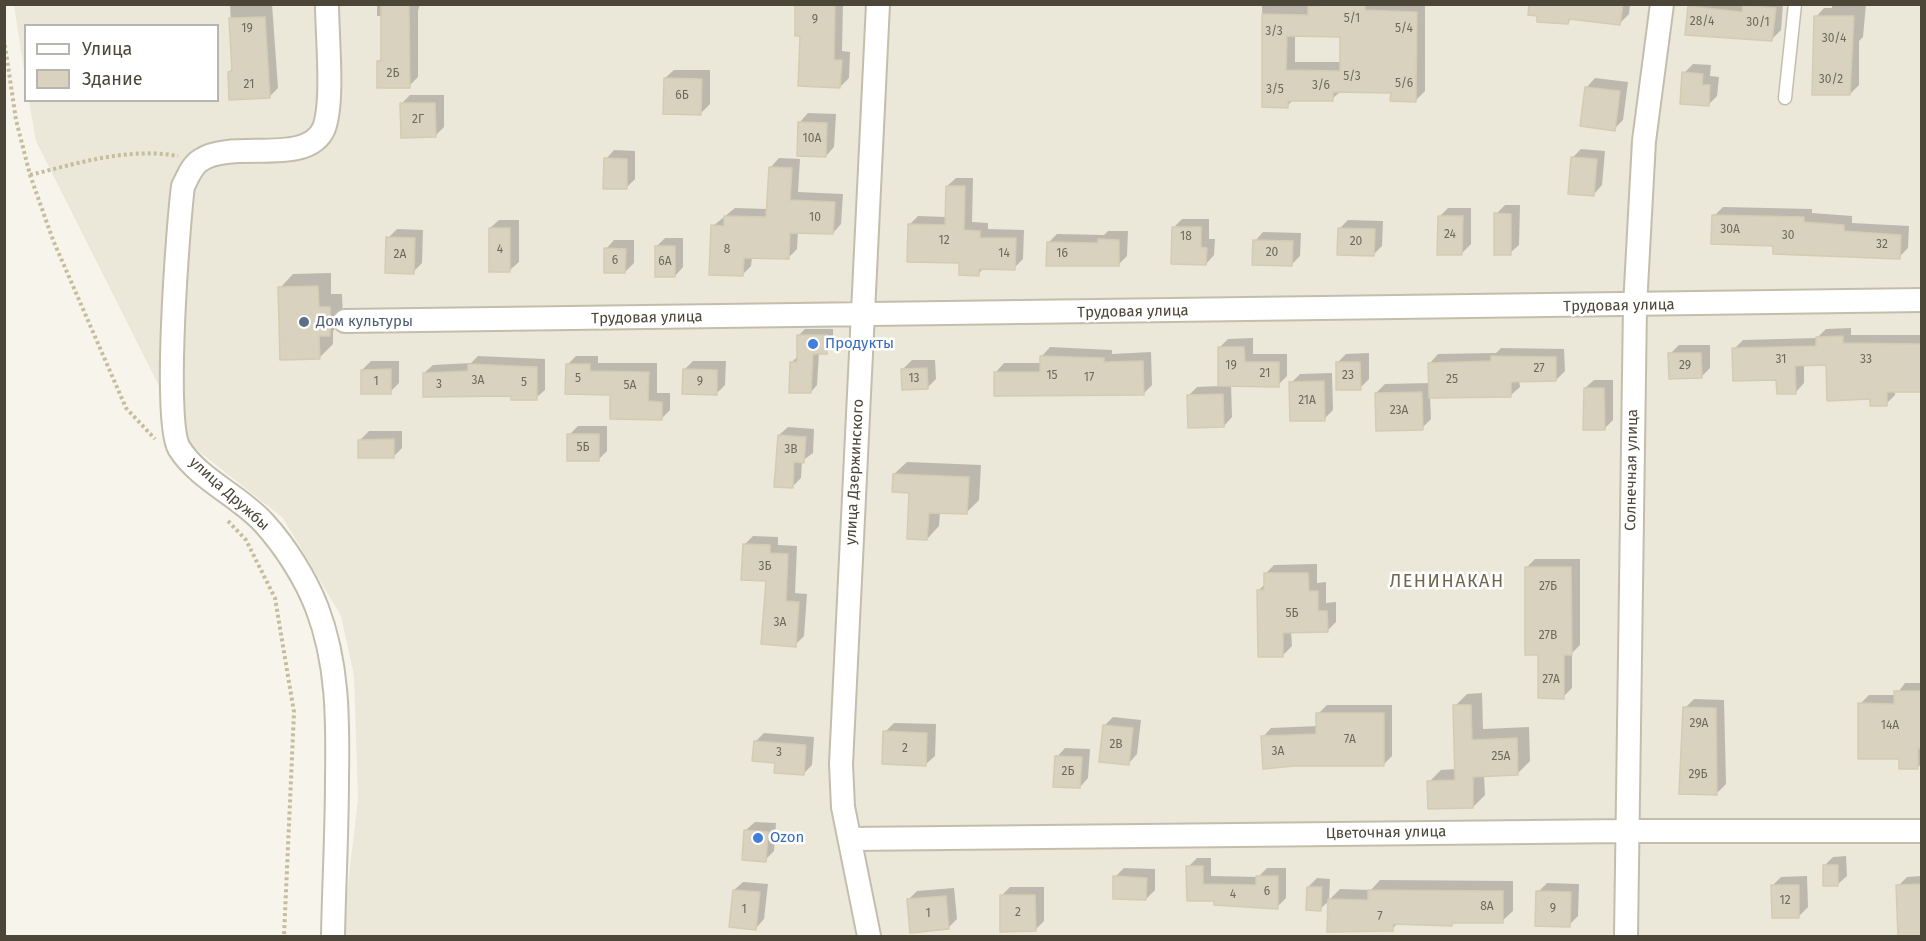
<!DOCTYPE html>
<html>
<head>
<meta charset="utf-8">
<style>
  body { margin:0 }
  #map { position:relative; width:1926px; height:941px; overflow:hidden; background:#f7f4eb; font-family:"Fira Sans",sans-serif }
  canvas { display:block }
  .frame { position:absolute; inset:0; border:6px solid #4c4638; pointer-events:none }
  .legend { position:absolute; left:24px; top:24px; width:195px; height:78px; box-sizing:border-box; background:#fff; border:2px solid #b7b5af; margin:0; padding:8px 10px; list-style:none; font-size:18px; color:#4c4638 }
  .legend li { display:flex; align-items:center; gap:12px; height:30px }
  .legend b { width:30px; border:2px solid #b7b5af }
</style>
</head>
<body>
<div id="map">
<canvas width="1926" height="941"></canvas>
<div class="frame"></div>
<ul class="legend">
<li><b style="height:8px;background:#fff"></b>Улица</li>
<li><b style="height:16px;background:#d9d2bf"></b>Здание</li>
</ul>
</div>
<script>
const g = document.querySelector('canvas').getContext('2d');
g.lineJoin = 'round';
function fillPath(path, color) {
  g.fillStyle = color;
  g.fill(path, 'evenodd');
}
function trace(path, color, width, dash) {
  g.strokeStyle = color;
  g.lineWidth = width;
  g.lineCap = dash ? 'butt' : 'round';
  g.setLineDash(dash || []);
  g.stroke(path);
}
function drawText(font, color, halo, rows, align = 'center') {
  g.font = font + ' "Fira Sans",sans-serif';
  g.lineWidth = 5;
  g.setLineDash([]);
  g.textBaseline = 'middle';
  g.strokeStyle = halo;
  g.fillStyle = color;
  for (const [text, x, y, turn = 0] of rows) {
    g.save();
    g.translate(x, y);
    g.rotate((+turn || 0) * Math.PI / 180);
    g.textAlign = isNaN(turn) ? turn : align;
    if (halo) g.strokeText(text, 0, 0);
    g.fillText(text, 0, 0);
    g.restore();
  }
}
const residential = new Path2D(`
  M14 5H1921V936H342L358 799 354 675 341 616 283 518 187 442 36 141 29 101 218 100V26H26L25 77Z`);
const shadow = new Path2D(`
  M230 4H272L278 88 269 97 229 72 233 68Z
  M377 4H420L418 11V77L409 86 379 61 382 57V16H377Z
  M797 4H843L842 51 850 52 849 78 840 87 802 35Z
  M1262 4H1425V91L1416 100 1392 91H1341L1332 99H1294L1287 106H1263ZM1295 35H1342L1341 62H1295Z
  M1540 4H1630L1629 14 1620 23 1572 18 1568 23Z
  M1690 4H1783L1781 30 1772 39 1687 33Z
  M1832 4H1866L1863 37 1859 41V85L1850 94 1816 17 1824 8H1832Z
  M1693 64 1711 65 1710 76 1719 77 1717 96 1708 105 1684 73Z
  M674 70H710V104L701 113 665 78Z
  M1595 78 1628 82 1623 120 1614 129 1587 87Z
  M410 95H444V127L435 136 401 104Z
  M808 113 836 114 834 147 826 156 800 122Z
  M1581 149 1605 151 1602 185 1594 194 1572 158Z
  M614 150 635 151V179L626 188 606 159Z
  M779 158 800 159 798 192 843 194 841 224 833 233 798 231 797 249 788 258 752 257 751 266 742 275 713 226 735 208 768 209 771 167Z
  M956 178H973L972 222 988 223V229L1024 230 1023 259 1014 268H984L978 274 909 225 918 216 946 217 947 186Z
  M1505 205H1520L1519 245 1510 253 1496 214Z
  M1723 207 1812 209V213L1852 216V223L1909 226 1908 248 1899 257 1775 245 1714 216Z
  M1448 208H1471V244L1462 253 1439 217Z
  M1182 219H1209V239H1215L1214 255 1206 264 1173 228Z
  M499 220H519V262L510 270 490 228Z
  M1348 220 1383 221 1382 246 1373 255 1339 229Z
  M397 229 423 230 422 263 413 272 388 238Z
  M1108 231H1128L1127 256 1118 265 1048 243 1057 234 1104 235Z
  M1263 232 1301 233 1300 256 1291 265 1255 241Z
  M665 238H683V267L675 276 656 247Z
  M614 240H634V263L625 272 606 249Z
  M331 273V294H342L343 321 333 331V344L319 358 280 288 293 274Z
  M1851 328V335H1922V390H1895V395L1886 404 1872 398 1827 364 1804 365V383L1796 392 1734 349 1743 340 1817 338 1826 329Z
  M805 329H833V346L826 353H819L817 385 811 392 792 362 798 356 799 335Z
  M1253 338V354H1287V376L1278 385 1231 384 1232 417 1224 426 1188 396 1197 387 1220 386 1219 348 1228 339Z
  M1679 345H1710V368L1701 377 1670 354Z
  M1050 347 1112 350V354L1151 352 1152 385 1143 394 996 372 1004 363H1042V356Z
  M1501 348 1564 349 1565 371 1556 380H1519L1520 387 1511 395 1430 397 1431 419 1422 428 1376 393 1385 384 1430 383V363L1438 354 1496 353Z
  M1369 353V379L1360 388 1337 363 1346 354Z
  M478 356 545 359V390L536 398 424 373 433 365 471 363Z
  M576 356H598V363H657V393H670V410L661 419 612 393 567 365Z
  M912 360H935L936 379 927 388 903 369Z
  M371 361H399V383L390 392 362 370Z
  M693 361H726L725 385 716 394 684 370Z
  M1332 373 1333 410 1324 419 1291 383 1300 374Z
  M1594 380H1613V420L1604 429 1585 388Z
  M578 426H607V451L598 460 569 435Z
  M788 427 814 429 813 453 802 461 801 478 792 487 779 435Z
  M369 431H402V448L393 457 360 440Z
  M907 462 981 465 979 500 966 513 940 512 939 526 927 539 911 492 894 474Z
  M753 536 778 537V545L797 546 795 593 807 594 804 636 795 645 768 580 744 545Z
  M1535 559H1580V645L1572 653V688L1563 697 1540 654 1526 568Z
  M1317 564V583L1326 582V603L1336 602V622L1327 631H1291L1292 646 1283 655 1258 591 1265 584V574L1274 565Z
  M1905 683H1922V763L1917 768 1901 758 1860 704 1869 695H1896Z
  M1482 693 1483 729 1529 727 1530 761 1518 773 1484 775 1485 795 1473 807 1429 782 1441 770 1456 769 1455 706 1467 694Z
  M1694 699 1724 700 1726 784 1717 793 1685 708Z
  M1327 705H1392V756L1383 765 1263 737 1271 728 1318 726V714Z
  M1113 717 1141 720 1137 754 1129 763 1104 726Z
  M894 723 936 724 935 756 926 764 885 732Z
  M764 733 814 737 812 765 803 774 776 761 755 742Z
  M1065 748 1090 749 1088 778 1080 787 1057 757Z
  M755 822 776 823 774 851 765 860 746 830Z
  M1846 856 1847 876 1838 884 1824 866 1833 857Z
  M1197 858H1211V876L1258 877 1267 868H1286V898L1277 907 1216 903 1188 867Z
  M1124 868 1155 869V890L1146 899 1115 877Z
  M1807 876 1808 907 1799 916 1773 885 1781 877Z
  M1922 876V935L1898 886 1907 877Z
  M1317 878 1330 879 1329 900 1340 889 1371 890 1380 880 1513 881V911L1502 921 1398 923 1392 929 1330 900 1320 909 1308 887Z
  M743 882 768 884 764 919 756 928 734 890Z
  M1547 883 1579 884 1578 916 1569 925 1538 892Z
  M1010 887H1044V921L1035 930 1001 896Z
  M954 888 957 919 948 928 909 899 917 891Z`);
const building = new Path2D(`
  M381 4H409L410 88H377V61H381Z
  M795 4H835L834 60H842L840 88 798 86 800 36H795Z
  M1340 4H1365V10L1417 12 1416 102 1390 101 1391 93 1333 92V101H1288V108L1262 107V14L1308 15V6ZM1287 36 1340 37V71L1286 70Z
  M1529 4H1623L1620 25 1569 19 1568 24 1537 22V16L1528 15Z
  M1743 5 1776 8 1772 41 1685 35 1688 6 1742 12Z
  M1814 16H1854L1850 95H1812Z
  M265 17 270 98 229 100 228 72 232 71 229 18Z
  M1682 72 1703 74 1702 85H1710L1709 106 1680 104Z
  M664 78 702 79 701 115 663 114Z
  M1585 87 1620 91 1615 131 1580 126Z
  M400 103H435L436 137 401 138Z
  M798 122 827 123 826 157 797 156Z
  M1571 157 1597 159 1594 196 1568 194Z
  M604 158 627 159V189H603Z
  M769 167 792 168 790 200 835 202 833 234 790 233 789 259 744 258 743 276 709 275 711 225 724 226V216L766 217Z
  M946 186H965L964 230 980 231V238H1016L1015 270 979 269V276L959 275V263L907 262 908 224 945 225Z
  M1494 213 1511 214V255H1494Z
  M1712 215 1804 217V222L1844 225V231L1901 235 1900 259 1773 254V246L1711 244Z
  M1438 216H1463L1462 255H1437Z
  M1172 227H1201V247L1207 248 1206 265 1171 264Z
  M489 228H510V272H489Z
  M1338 228 1375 229 1374 256 1337 255Z
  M386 237 415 238 414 274 385 273Z
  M1098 239 1119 240V266H1046L1047 242 1098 243Z
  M1253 240 1293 241 1292 266 1252 265Z
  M655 246H675V277H655Z
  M604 248 626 249 625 273H604Z
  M318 286 319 307H330V336H319L320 359 280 360 278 287Z
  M797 335H827V354H813L811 393H789L790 362H797Z
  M1843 336V343L1922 344V392H1887V406H1870V399L1827 401 1826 365 1795 366 1796 394H1777L1776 380 1733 381 1732 348 1816 346V337Z
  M1218 347H1244L1245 362H1279V387L1218 386Z
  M1668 353H1701L1702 378 1669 379Z
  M1040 356 1104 358V362L1143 361 1144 395 994 396V372H1040Z
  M1491 356 1556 357V381L1511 382V397L1429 398 1428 363 1491 361Z
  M1336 362H1360L1361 390H1336Z
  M468 364 537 367V400H511V396L423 397V373L468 371Z
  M566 364H590V371L649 372 648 401 662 402V420L610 419V395L565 394Z
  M927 368 928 389 902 390 901 369Z
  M391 369V394H361V370Z
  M683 369 717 370V395L682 394Z
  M1324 381 1325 421H1290L1289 382Z
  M1584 388H1604L1605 430H1583Z
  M1422 392 1423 430 1376 431 1375 393Z
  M1223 394 1224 427 1188 428 1187 395Z
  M567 434H599V461H567Z
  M778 435 806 437 804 463 794 462 793 488 774 487Z
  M394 439V458H358V440Z
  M893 474 969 477 967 514 929 513 927 540 907 539 909 493 892 492Z
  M743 544 770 545V553L788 554 786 601 799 602 796 647 761 644 766 581 741 580Z
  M1525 567H1571L1572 655H1564V699L1538 698V655H1525Z
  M1264 573H1308L1309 591H1318V611H1327L1328 632 1283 633V657H1258L1257 590H1264Z
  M1894 691H1922V749L1918 748V769H1899V759H1858V703L1894 704Z
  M1453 705H1471L1472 740 1517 738 1518 775 1473 777V808L1428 809 1427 781 1455 780Z
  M1683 707 1716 708 1717 795 1679 794Z
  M1316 713H1384V766H1294L1263 769 1261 736 1316 734Z
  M1103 725 1133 728 1129 765 1099 762Z
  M883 731 927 733 926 766 882 764Z
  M754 741 806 745 804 775 774 773 775 763 752 761Z
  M1055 756 1082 757 1080 788 1053 787Z
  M744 830 768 832 766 862 742 860Z
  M1823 865H1838V886H1823Z
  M1186 866H1203V884L1256 885V876H1278V909L1214 905V901H1187Z
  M1113 876 1147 878 1146 900 1113 899Z
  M1922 884V936H1898L1896 885Z
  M1771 885H1799V918H1772Z
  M1307 887H1322L1321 911 1306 910Z
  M733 890 760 892 756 930 729 927Z
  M1368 890 1503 891V923H1452V926L1393 924V931L1327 932 1328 899 1368 900Z
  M1536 891 1571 892 1570 927 1535 926Z
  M1000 895H1035L1036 931 1000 932Z
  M946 896 949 929 910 933 907 899Z`);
const path = new Path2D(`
  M4 39 16 120 30 175 53 240 126 408 155 439
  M30 175C79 163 128 147 178 156
  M228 521 246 540 275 598 294 712 284 936`);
const lane = new Path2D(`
  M1785 98 1795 4`);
const street = new Path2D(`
  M327 4C327 36 334 101 324 128 308 167 233 139 201 160 192 165 188 177 183 186 178 226 163 421 179 448 199 480 240 496 264 523 285 546 306 579 317 608 338 663 338 719 337 778 337 831 334 884 333 936
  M345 321 1922 300
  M850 839 1626 831H1922
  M869 936 843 807 841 764 878 4
  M1626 936 1635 306 1644 141 1662 4`);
const markers = [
  [304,322,6,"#5c6f8a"],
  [813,344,6,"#3f7fe0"],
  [758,838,6,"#3f7fe0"]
];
const numberNames = [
  ["5/1",1352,19],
  ["9",815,20],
  ["28/4",1702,22],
  ["30/1",1758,23],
  ["19",247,29],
  ["5/4",1404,29],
  ["3/3",1274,32],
  ["30/4",1834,39],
  ["2Б",393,74],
  ["5/3",1352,77],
  ["30/2",1831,80],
  ["5/6",1404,84],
  ["21",249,85],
  ["3/6",1321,86],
  ["3/5",1275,90],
  ["6Б",682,96],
  ["2Г",418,120],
  ["10А",812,139],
  ["10",815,218],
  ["30А",1730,230],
  ["24",1450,235],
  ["30",1788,236],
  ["18",1186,237],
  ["12",944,241],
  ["20",1356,242],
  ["32",1882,245],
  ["4",500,250],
  ["8",727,250],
  ["20",1272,253],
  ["14",1004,254],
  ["16",1062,254],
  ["2А",400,255],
  ["6",615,261],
  ["6А",665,262],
  ["31",1781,360],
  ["33",1866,360],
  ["19",1231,366],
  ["29",1685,366],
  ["27",1539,369],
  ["21",1265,374],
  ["15",1052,376],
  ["23",1348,376],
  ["17",1089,378],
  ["5",578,379],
  ["13",914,379],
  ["25",1452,380],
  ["3А",478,381],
  ["1",376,382],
  ["9",700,382],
  ["5",524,383],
  ["3",439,385],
  ["5А",630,386],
  ["21А",1307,401],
  ["23А",1399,411],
  ["5Б",583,448],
  ["3В",791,450],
  ["3Б",765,567],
  ["27Б",1548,587],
  ["5Б",1292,614],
  ["3А",780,623],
  ["27В",1548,636],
  ["27А",1551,680],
  ["29А",1699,724],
  ["14А",1890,726],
  ["7А",1350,740],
  ["2В",1116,745],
  ["2",905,749],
  ["3А",1278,752],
  ["3",779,753],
  ["25А",1501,757],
  ["2Б",1068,772],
  ["29Б",1698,775],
  ["6",1267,892],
  ["4",1233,895],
  ["12",1785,901],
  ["8А",1487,907],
  ["9",1553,909],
  ["1",744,910],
  ["2",1018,913],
  ["1",928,914],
  ["7",1380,917]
];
const streetNames = [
  ["Трудовая улица",1619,306,-1],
  ["Трудовая улица",1133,312,-1],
  ["Трудовая улица",647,318,-1],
  ["Солнечная улица",1632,470,-89],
  ["улица Дзержинского",855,472,-87],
  ["улица Дружбы",229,494,42],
  ["Цветочная улица",1386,833,-1]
];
const serviceNames = [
  ["Дом культуры",316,322]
];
const shopNames = [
  ["Продукты",825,344],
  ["Ozon",770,838]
];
const quarterNames = [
  ["ЛЕНИНАКАН",1447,582]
];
fillPath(residential, '#ebe7d9');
fillPath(shadow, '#0003');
fillPath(building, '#d9d2bf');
trace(building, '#d5cbb2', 1.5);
trace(lane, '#c3beac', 15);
trace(street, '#c3beac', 26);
trace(path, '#c6bd9c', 4, [3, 3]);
trace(lane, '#fff', 12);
trace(street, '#fff', 22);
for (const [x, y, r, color] of markers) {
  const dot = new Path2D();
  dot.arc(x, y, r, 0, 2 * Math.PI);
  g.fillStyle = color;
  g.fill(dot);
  trace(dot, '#fff', 2);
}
drawText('12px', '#6f695a', null, numberNames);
drawText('15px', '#4c4638', '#fff', streetNames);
drawText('15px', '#4e5e75', '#fff', serviceNames, 'left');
drawText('15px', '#366cbe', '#fff', shopNames, 'left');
g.letterSpacing = '1.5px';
drawText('18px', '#70664e', '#fff', quarterNames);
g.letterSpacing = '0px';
</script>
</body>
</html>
